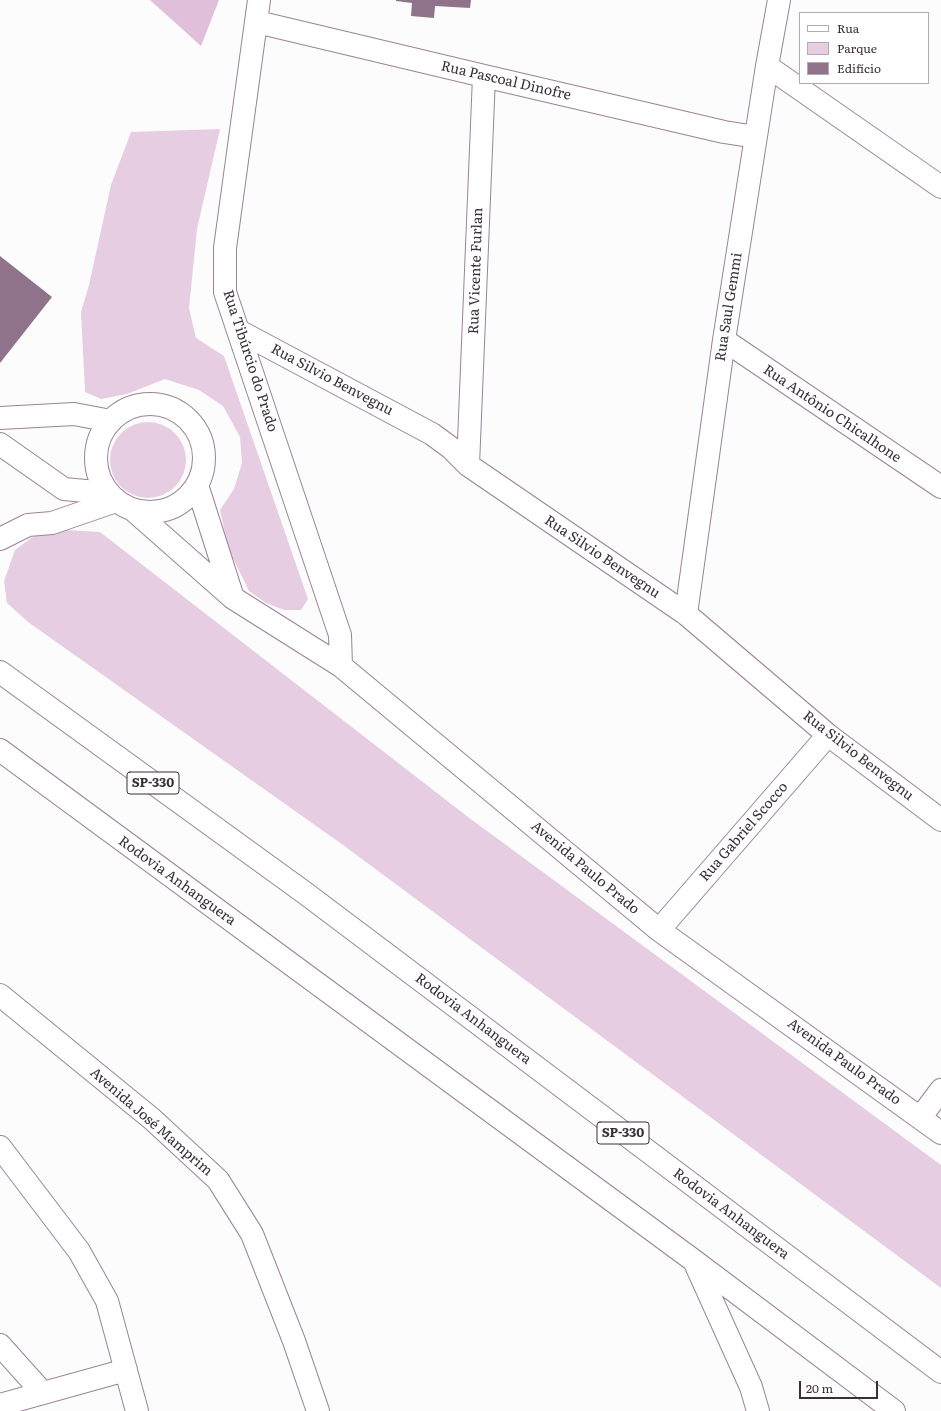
<!DOCTYPE html>
<html>
<head>
<meta charset="utf-8">
<style>
  body { margin:0 }
  #map { position:relative; width:941px; height:1411px; overflow:hidden; background:#fcfcfc; font-family:Literata,serif }
  canvas { display:block }
  .legend { position:absolute; left:799px; top:12px; width:130px; height:72px; box-sizing:border-box; background:#fff; border:1px solid #b0acaf; margin:0; padding:5px 7px; list-style:none; font-size:12px; color:#3a2f38 }
  .legend li { display:flex; align-items:center; gap:8px; height:20px }
  .legend b { width:20px; border:1px solid #b0acaf }
  .scale { position:absolute; left:799px; top:1381px; width:79px; height:18px; box-sizing:border-box; border:2px solid #3a2f38; border-top:0; padding-left:5px; font-size:12px; line-height:14px; white-space:nowrap; color:#3a2f38; -webkit-text-stroke:3px #fff; paint-order:stroke }
</style>
</head>
<body>
<div id="map">
<canvas width="941" height="1411"></canvas>
<ul class="legend">
<li><b style="height:5px;background:#fff"></b>Rua</li>
<li><b style="height:11px;background:#e7cde2"></b>Parque</li>
<li><b style="height:11px;background:#90738b"></b>Edifício</li>
</ul>
<div class="scale">20 m</div>
</div>
<script>
const g = document.querySelector('canvas').getContext('2d');
g.lineJoin = 'round';
function fillPath(path, color) {
  g.fillStyle = color;
  g.fill(path, 'evenodd');
}
function trace(path, color, width, dash) {
  g.strokeStyle = color;
  g.lineWidth = width;
  g.lineCap = dash ? 'butt' : 'round';
  g.setLineDash(dash || []);
  g.stroke(path);
}
function drawText(font, color, halo, rows, align = 'center') {
  g.font = font + ' Literata,serif';
  g.lineWidth = 4;
  g.setLineDash([]);
  g.textBaseline = 'middle';
  g.strokeStyle = halo;
  g.fillStyle = color;
  for (const [text, x, y, turn = 0] of rows) {
    g.save();
    g.translate(x, y);
    g.rotate((+turn || 0) * Math.PI / 180);
    g.textAlign = isNaN(turn) ? turn : align;
    if (halo) g.strokeText(text, 0, 0);
    g.fillText(text, 0, 0);
    g.restore();
  }
}
const green = new Path2D(`
  M220 129 197 229 189 308 196 338 224 356 308 599 301 610H284L266 603 249 591 228 548 220 510 234 489 242 463 240 437 223 406 199 390 165 379 127 394 101 399 85 392 81 312 89 285 111 185 131 132Z
  M110 460a38 38 0 1 1 76 0a38 38 0 1 1-76 0Z
  M52 529 100 532 468 817 941 1165V1288L343 845 28 622 7 603 4 581 15 550 31 538Z`);
const forest = new Path2D(`
  M150 0H219L201 46Z`);
const building = new Path2D(`
  M396 0H471L470 8 435 6 434 18 411 16 412 3 396 1Z
  M0 256 52 297 0 363Z`);
const minor = new Path2D(`
  M259 0 225 248V292L340 635 341 666
  M257 22 484 76 724 132 756 137
  M767 66 941 187
  M239 331 432 434 451 448 468 465 686 614 828 735 941 820
  M724 340 941 487
  M96 458a54 54 0 1 1 108 0a54 54 0 1 1-108 0Z
  M0 418 74 414 111 421
  M0 444 64 489 107 493
  M468 465 484 76
  M197 485 233 598
  M132 509 233 598 341 666 659 930 941 1133
  M686 614 724 340 767 66 779 0
  M659 930 828 735
  M0 995 152 1119 218 1180 252 1234 294 1341 318 1411
  M920 1118 941 1090
  M0 1147 79 1251 107 1301 137 1411
  M0 1345 43 1393
  M0 1405 126 1370`);
const highway = new Path2D(`
  M0 539 28 525 52 523 116 501
  M0 672 305 893 941 1372
  M0 750 693 1260 894 1411
  M695 1263 751 1387 758 1411`);
const shields = [
  [153,783,52],
  [623,1133,52]
];
const shieldNames = [
  ["SP-330",153,783],
  ["SP-330",623,1133]
];
const streetNames = [
  ["Rua Pascoal Dinofre",506,81,13],
  ["Rua Vicente Furlan",476,271,-88],
  ["Rua Saul Gemmi",729,307,-81],
  ["Rua Tibúrcio do Prado",250,361,72],
  ["Rua Silvio Benvegnu",332,380,28],
  ["Rua Antônio Chicalhone",832,414,34],
  ["Rua Silvio Benvegnu",602,557,34],
  ["Rua Silvio Benvegnu",858,756,38],
  ["Rua Gabriel Scocco",744,832,-49],
  ["Avenida Paulo Prado",585,868,40],
  ["Rodovia Anhanguera",177,881,36],
  ["Rodovia Anhanguera",473,1019,37],
  ["Avenida Paulo Prado",844,1062,36],
  ["Avenida José Mamprim",151,1122,41],
  ["Rodovia Anhanguera",731,1214,37]
];
fillPath(green, '#e7cde2');
fillPath(forest, '#dfbfd9');
fillPath(building, '#90738b');
trace(minor, '#9c8297', 24);
trace(highway, '#9c8297', 24);
trace(minor, '#fff', 22);
trace(highway, '#fff', 22);
for (const [x, y, w] of shields) {
  const box = new Path2D();
  box.roundRect(x - w / 2, y - 11, w, 22, 3);
  g.fillStyle = '#fff';
  g.fill(box);
  trace(box, '#3a2f38', 1);
}
drawText('bold 13px', '#3a2f38', null, shieldNames);
drawText('14px', '#3a2f38', '#fff', streetNames);
</script>
</body>
</html>
